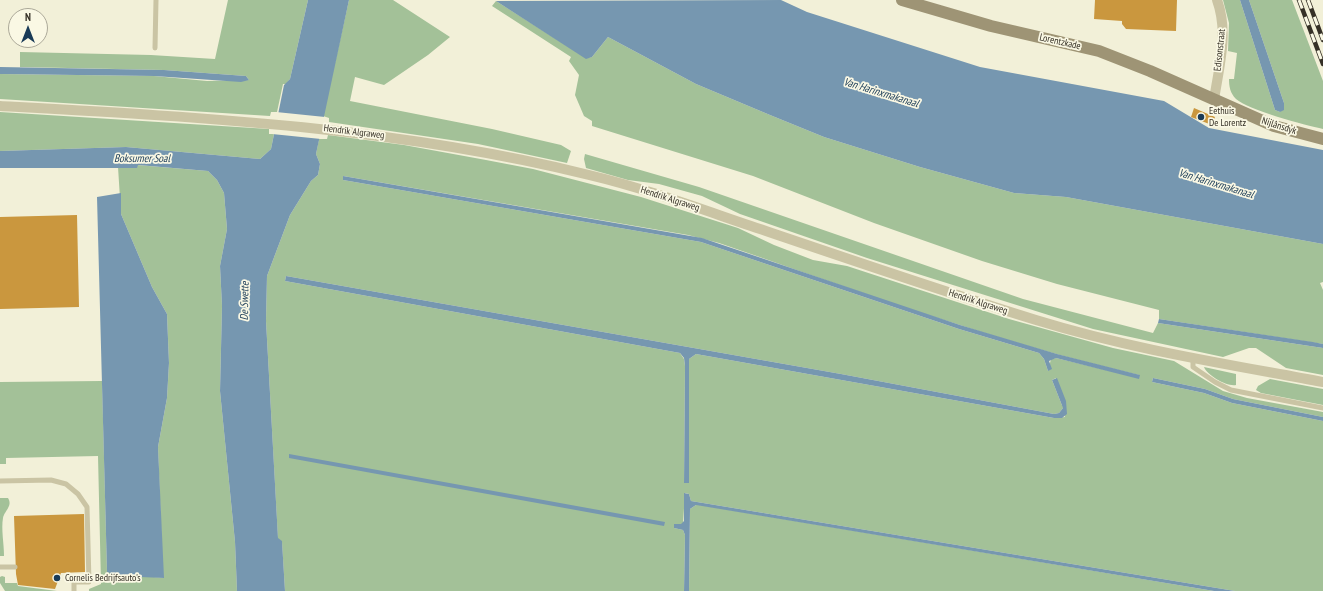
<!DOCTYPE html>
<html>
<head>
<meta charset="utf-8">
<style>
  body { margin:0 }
  #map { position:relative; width:1323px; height:591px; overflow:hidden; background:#f2f0d8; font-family:"PT Sans Narrow",sans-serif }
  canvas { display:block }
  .north { position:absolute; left:8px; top:8px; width:40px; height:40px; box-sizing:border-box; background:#faf8e4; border:1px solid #aba898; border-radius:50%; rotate:0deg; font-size:11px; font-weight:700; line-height:16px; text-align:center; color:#353026 }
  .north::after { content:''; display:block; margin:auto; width:14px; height:18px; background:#1a3b57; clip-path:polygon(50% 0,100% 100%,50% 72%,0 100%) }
</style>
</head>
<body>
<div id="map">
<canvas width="1323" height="591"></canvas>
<div class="north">N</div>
</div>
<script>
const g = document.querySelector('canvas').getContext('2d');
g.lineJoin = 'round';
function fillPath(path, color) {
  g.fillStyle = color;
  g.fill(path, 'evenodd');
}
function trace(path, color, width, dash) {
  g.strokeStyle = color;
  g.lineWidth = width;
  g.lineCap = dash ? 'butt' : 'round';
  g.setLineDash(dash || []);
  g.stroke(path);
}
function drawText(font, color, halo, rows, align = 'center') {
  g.font = font + ' "PT Sans Narrow",sans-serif';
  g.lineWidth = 3.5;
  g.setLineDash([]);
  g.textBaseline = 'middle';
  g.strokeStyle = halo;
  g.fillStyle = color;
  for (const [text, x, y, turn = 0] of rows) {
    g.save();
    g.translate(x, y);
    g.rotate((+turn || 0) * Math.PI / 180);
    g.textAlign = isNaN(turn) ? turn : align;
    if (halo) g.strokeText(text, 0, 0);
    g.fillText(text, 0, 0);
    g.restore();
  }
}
const green = new Path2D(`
  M228 0H308L290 79 286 84H283L277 112H271L270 116 0 99V74L154 76 207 81 249 80 246 76 164 70 20 67V52L151 55 215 59Z
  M349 0H393L450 37 428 55 384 85 355 77 350 101 492 129 561 145 571 151 567 163 478 144 329 122V118L323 116Z
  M1223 0H1240L1275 110 1280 112 1284 103 1249 0H1292L1323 81V129C1305 125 1248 110 1236 99 1230 93 1229 86 1229 79H1234L1237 53 1228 51 1229 23Z
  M496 1 586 58 592 57 608 37 696 84 770 115 824 137 920 167 1014 193 1066 197 1323 244V282L1320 283 1323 290V344L1159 319V310L1057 284 982 261 874 223 753 176 592 126V121L584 116 575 95 579 75 569 61 571 57 492 6Z
  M0 112 269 129V134H274L271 149 260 159 126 147 0 151Z
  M328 135 404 145 486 160 533 169 641 197 738 228 774 245 813 260 847 266 1009 319 1052 331 1113 348 1174 361 1223 391 1247 398 1323 412V417L1233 399 1205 389 1153 378 1152 382 1204 393 1232 403 1323 421V591H1235L697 502 691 501 689 494 685 493 683 524H674V528L683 530 685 535 684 591H285L282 542 278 539 266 321 267 276 290 215 311 181 318 175 320 164 316 154 319 139H327ZM343 176 688 235 719 243C858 291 996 342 1139 375V378L1056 358 1051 359 1048 371 1044 359 1039 353 959 329 701 242 343 180ZM286 276 841 374 1054 414 1059 413 1063 408 1052 380 1056 378 1065 417 1054 418 696 354 689 359V483H684L685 366 684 359 680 353 285 281Z
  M585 154 699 187 1023 299 1153 333 1158 323 1323 348V375L1286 368 1256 348H1249L1223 357 1093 329 867 258 740 214 702 196 659 184 628 180 586 168 584 159Z
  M137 165 208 171 217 180 224 193 227 229 220 266 222 306 220 391 235 542 237 591H89V589L101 584 98 456 6 458V464H0V382L102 381 107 572 163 578 158 447 167 398 169 363 167 314 152 287 121 214 118 167 137 168Z
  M1204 367 1236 374V385C1227 387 1207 375 1204 367Z
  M1270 379 1323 389V405L1261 393 1256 390 1258 386Z
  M0 498H8C13 506 5 510 3 518 1 529 4 544 4 556H0Z
  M696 505H700L1214 591H689L690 509Z
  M2 576 5 577V583H17L18 586 57 591H5L0 583V577Z`);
const water = new Path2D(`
  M308 0H349L316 154 320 164 318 175 311 181 290 215 267 276 266 321 278 538 282 541 285 591H237L235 542 220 391 222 306 220 266 227 229 224 193 217 180 208 171 138 165 137 168H0V151L126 147 260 159 271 149 284 85 290 79Z
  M781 0 807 12 980 67 1164 101 1209 128 1323 150V244L1066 197 1014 193 920 167 824 137 770 115 696 84 608 37 592 57 586 59 496 1Z
  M1240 0H1249L1284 103V110L1280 112 1275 110Z
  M0 67 164 70 246 76 249 80 241 82 154 76 0 74Z
  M343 176 702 238 960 325 1057 354 1140 375 1139 379 1056 358 1049 361 1052 369 1048 371 1044 359 1039 353 959 329 701 242 343 180Z
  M121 193V214L152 287 167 314 169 363 167 398 158 447 164 578 117 576 107 572 97 197Z
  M286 276 841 374 1054 414 1059 413 1063 408 1052 380 1057 378 1066 401 1067 414 1062 418H1054L696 354 689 359V483H684L685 366 684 358 680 353 285 281Z
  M1159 319 1313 342 1323 344V348L1158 323Z
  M1153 378 1205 389 1233 399 1323 417V421L1232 403 1204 393 1152 382Z
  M289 454 665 522 664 526 289 458Z
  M684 493 689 494 691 501 697 502 1235 591H1214L696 505 690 509 689 591H684L685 535 683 530 674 528V524H681L684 521Z`);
const pier = new Path2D(`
  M276 112 325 117 321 139 272 134Z`);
const building = new Path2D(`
  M1095 0H1177L1176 31 1126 29 1122 24V21L1094 19Z
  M1194 108 1215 117 1212 125 1191 117Z
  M77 215 79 307 0 309V217Z
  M84 514 85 572 61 573 55 589 18 585 16 574 14 516Z`);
const lane = new Path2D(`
  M155 48 156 0
  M1193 358V367L1215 382 1231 390 1323 408
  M0 481 51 480 66 484 78 494 87 507 89 582H74V591
  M0 567H15`);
const street = new Path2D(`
  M1214 100C1219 66 1229 33 1217 0
  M0 106C198 117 395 127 589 175 644 188 698 208 751 226 846 258 941 291 1036 320 1130 349 1227 364 1323 382`);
const secondary = new Path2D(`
  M902 0 991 26 1099 51 1150 71 1274 126 1323 139`);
const rail = new Path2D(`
  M1299 0 1323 64
  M1308 0 1323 40`);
const markers = [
  [1201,117,4,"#1a3b57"],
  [57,578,4,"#1a3b57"]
];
const streetNames = [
  ["Lorentzkade",1060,42,13],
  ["Edisonstraat",1220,50,-84],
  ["Nijlânsdyk",1279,126,18],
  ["Hendrik Algraweg",354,132,7],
  ["Hendrik Algraweg",670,199,18],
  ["Hendrik Algraweg",978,302,18]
];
const poiNames = [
  ["Eethuis",1209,111],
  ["De Lorentz",1209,123],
  ["Cornelis Bedrijfsauto's",65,578]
];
const waterNames = [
  ["Van Harinxmakanaal",881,93,17],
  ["Boksumer Soal",142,159],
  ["Van Harinxmakanaal",1216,184,17],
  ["De Swette",245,301,-89]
];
fillPath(green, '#a3c198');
fillPath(water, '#7697b0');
fillPath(pier, '#f2f0d8');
fillPath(building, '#ca973e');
trace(lane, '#cac4a4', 5);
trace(street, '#cac4a4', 10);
trace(secondary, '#9e9475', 12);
trace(rail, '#353026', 4.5);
trace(rail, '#faf8e4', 3, [9]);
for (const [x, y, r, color] of markers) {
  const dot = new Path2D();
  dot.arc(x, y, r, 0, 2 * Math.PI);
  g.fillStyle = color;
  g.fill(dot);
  trace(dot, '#faf8e4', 1.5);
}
drawText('10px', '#353026', '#faf8e4', streetNames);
drawText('10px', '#353026', '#faf8e4', poiNames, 'left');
drawText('italic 11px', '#1a3b57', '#faf8e4', waterNames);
</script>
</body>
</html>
